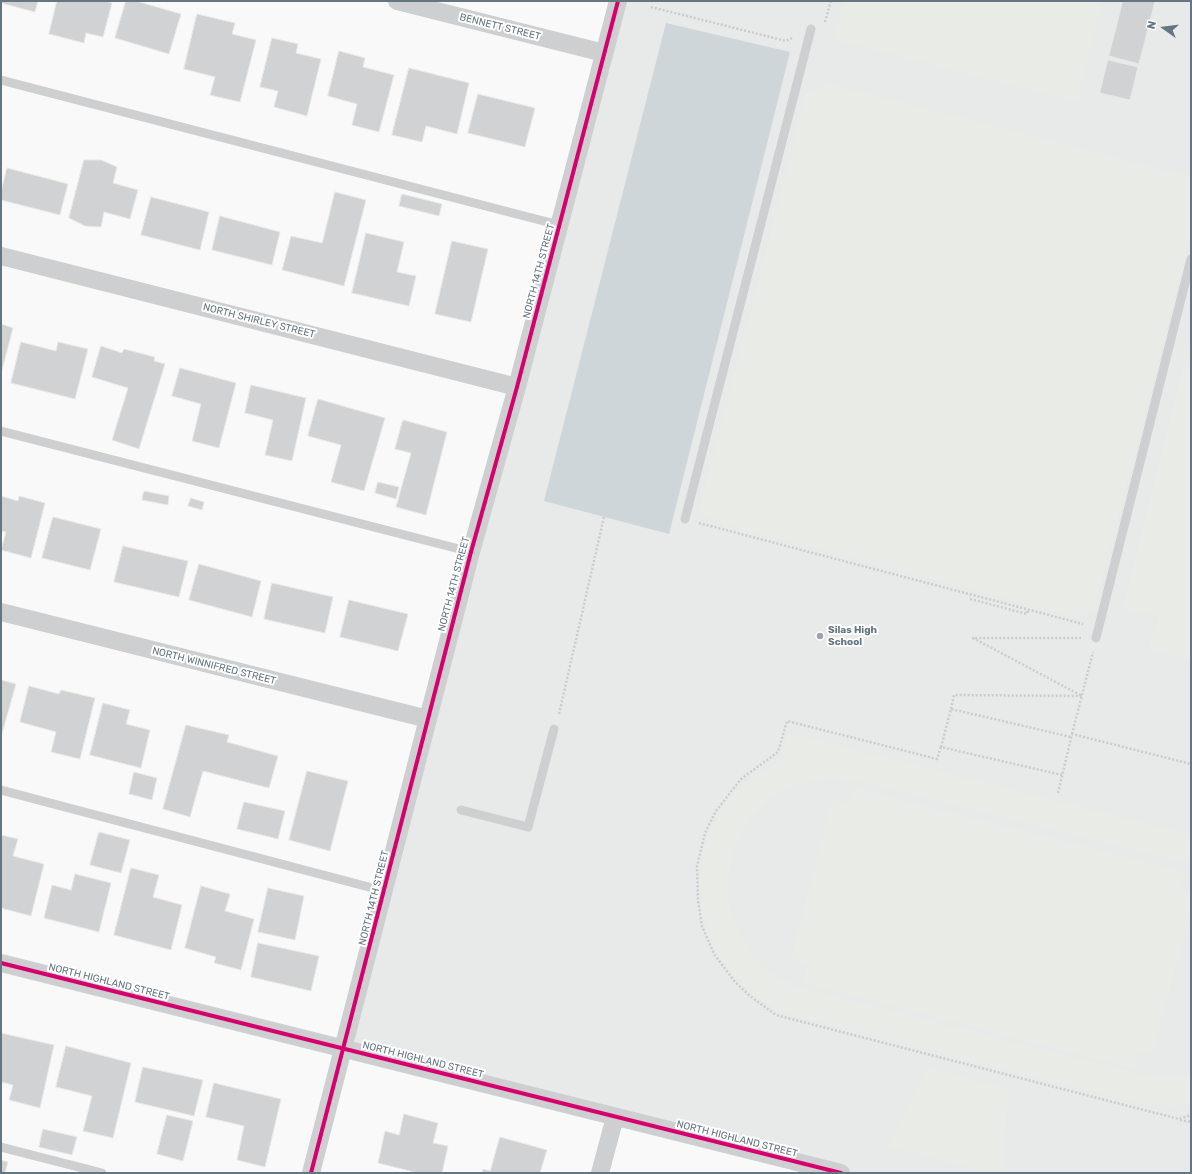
<!DOCTYPE html>
<html>
<head>
<meta charset="utf-8">
<style>
  body { margin:0 }
  #map { position:relative; width:1192px; height:1174px; overflow:hidden; background:#f9f9f9; font-family:Rubik,sans-serif }
  canvas { display:block }
  .frame { position:absolute; inset:0; border:2px solid #657683; pointer-events:none }
  .north { position:absolute; left:1144px; top:8px; width:40px; height:40px; -webkit-text-stroke:3px #fff; paint-order:stroke; rotate:284deg; font-size:11px; font-weight:700; line-height:16px; text-align:center; color:#657683 }
  .north::after { content:''; display:block; margin:auto; width:14px; height:18px; background:#657683; clip-path:polygon(50% 0,100% 100%,50% 72%,0 100%) }
</style>
</head>
<body>
<div id="map">
<canvas width="1192" height="1174"></canvas>
<div class="frame"></div>
<div class="north">N</div>
</div>
<script>
const g = document.querySelector('canvas').getContext('2d');
g.lineJoin = 'round';
function fillPath(path, color) {
  g.fillStyle = color;
  g.fill(path, 'evenodd');
}
function trace(path, color, width, dash) {
  g.strokeStyle = color;
  g.lineWidth = width;
  g.lineCap = dash ? 'butt' : 'round';
  g.setLineDash(dash || []);
  g.stroke(path);
}
function drawText(font, color, halo, rows, align = 'center') {
  g.font = font + ' Rubik,sans-serif';
  g.lineWidth = 4;
  g.setLineDash([]);
  g.textBaseline = 'middle';
  g.strokeStyle = halo;
  g.fillStyle = color;
  for (const [text, x, y, turn = 0] of rows) {
    g.save();
    g.translate(x, y);
    g.rotate((+turn || 0) * Math.PI / 180);
    g.textAlign = isNaN(turn) ? turn : align;
    if (halo) g.strokeText(text, 0, 0);
    g.fillText(text, 0, 0);
    g.restore();
  }
}
const built = new Path2D(`
  M618 1H1191V1173H841L343 1049Z`);
const green = new Path2D(`
  M843 1H1102L1077 102 834 40Z
  M826 83 1190 176 1191 178V233L1095 609 1078 618 714 522 699 510 806 94Z
  M1191 343V661L1148 649 1158 617 1123 609 1188 349Z
  M788 733 1191 834V864L863 782C844 778 827 777 809 782 747 796 714 865 735 923 743 944 757 963 775 975 786 982 797 986 808 990L1143 1074C1160 1077 1174 1078 1191 1075V1104C1172 1107 1155 1106 1136 1103L801 1018C786 1013 770 1008 757 998 691 949 679 850 738 790 750 778 765 768 781 761Z
  M852 787 1185 872 1180 890 1191 893V911L1153 1054 1139 1051 1134 1069 802 983 807 964 790 960 832 800 848 804Z
  M927 1067 1008 1089 1003 1173H991L887 1146Z`);
const water = new Path2D(`
  M666 23 790 52 669 534 544 501Z`);
const building = new Path2D(`
  M1 1H38L35 12 1 3Z
  M57 1H105L112 3 103 37 86 33 84 43 49 34Z
  M126 1H136L181 14 169 54 115 38Z
  M1123 1H1155L1139 64 1109 56Z
  M197 14 235 23 232 34 256 40 240 102 210 95 215 77 184 69Z
  M272 38 298 44 296 53 321 59 307 116 274 107 278 91 260 87Z
  M339 51 365 58 363 67 394 75 379 132 352 125 357 104 328 96Z
  M1108 60 1138 67 1130 100 1100 93Z
  M409 68 469 83 457 134 426 126 422 142 392 135Z
  M478 94 535 108 525 147 468 133Z
  M84 160H101L117 167 113 183 138 190 130 219 104 212 101 227 85 226 69 218Z
  M7 168 68 184 60 215 1 200V192Z
  M335 192 366 200 344 286 282 270 291 236 322 243Z
  M402 194 442 204 439 216 399 206Z
  M151 197 209 212 200 250 141 235Z
  M220 216 280 232 272 265 212 250Z
  M366 233 404 242 397 272 416 276 409 306 352 293Z
  M452 241 488 249 471 322 435 314Z
  M1 324 13 328 1 374Z
  M21 342 56 351 58 342 88 349 75 399 11 383Z
  M101 346 122 353 124 349 155 357 154 361 165 364 139 449 112 440 128 388 92 377Z
  M180 368 236 383 219 448 192 441 201 404 172 396Z
  M251 385 306 398 292 461 265 455 273 420 245 413Z
  M318 399 385 418 364 491 331 482 341 445 308 436Z
  M403 420 447 432 426 515 396 507 411 453 395 449Z
  M378 482 399 487 396 499 375 493Z
  M144 491 169 496 168 505 142 500Z
  M1 496 18 501 19 496 45 503 31 558 1 550 6 532 1 531Z
  M191 498 204 502 202 510 188 506Z
  M53 517 101 529 90 570 42 558Z
  M123 546 188 561 179 597 114 582Z
  M199 564 261 581 252 617 189 600Z
  M272 583 333 597 325 633 264 619Z
  M349 600 408 614 398 651 340 637Z
  M1 680 16 684 1 737Z
  M29 686 59 694 61 690 95 698 80 759 51 752 56 732 20 722Z
  M103 703 130 710 126 724 150 730 141 768 90 755Z
  M186 725 229 735 227 742 278 756 269 788 203 771 190 817 163 809Z
  M307 771 348 781 330 851 289 840Z
  M134 772 157 778 152 800 129 794Z
  M244 802 285 811 278 839 237 829Z
  M99 832 130 840 121 873 90 865Z
  M1 835 18 839 13 856 44 864 31 916 1 908Z
  M131 868 159 875 153 897 182 905 171 950 114 935Z
  M75 874 111 883 99 932 44 918 52 885 71 890Z
  M201 886 230 894 225 911 254 919 241 970 214 963 216 957 185 948Z
  M268 888 304 896 295 940 258 932Z
  M258 943 319 956 311 991 251 977Z
  M1 1033 54 1045 40 1108 9 1100 13 1085 1 1082Z
  M66 1046 131 1063 113 1138 83 1131 92 1096 56 1087Z
  M143 1067 203 1080 194 1116 135 1102Z
  M214 1083 281 1099 265 1167 237 1160 244 1126 206 1117Z
  M404 1114 438 1123 433 1143 448 1146 442 1173H418L378 1163 385 1131 399 1135Z
  M167 1115 193 1121 183 1161 157 1154Z
  M43 1129 77 1137 72 1155 39 1147Z
  M500 1137 547 1150 540 1173H482L483 1169 490 1171Z
  M1 1160 8 1162 5 1173 1 1172Z`);
const path = new Path2D(`
  M651 7 786 41 792 38
  M825 22 831 1
  M699 523 1083 624
  M970 599 1027 614 1028 609
  M951 709 954 695 1082 696 973 638H1081
  M559 714 604 517
  M1072 734 1093 652
  M941 747 937 759 787 721 778 752 741 779 716 811 705 833 697 866 698 901 702 926 714 954 735 982 750 996 776 1015 1179 1119 1191 1115
  M1062 775 941 747 951 709 1071 737
  M1058 793 1072 734 1191 764
  M1180 1120 1191 1122`);
const service = new Path2D(`
  M1 80 559 225
  M1 431 471 552
  M685 519 811 29
  M1096 638 1191 259
  M1 790 384 891
  M461 810 528 827 554 729
  M1 1147 102 1173`);
const minor = new Path2D(`
  M397 1 604 53
  M1 256 517 387
  M1 612 428 719
  M1 963 841 1173
  M311 1173 471 552 517 387 618 1
  M600 1173 615 1117`);
const cycleway = new Path2D(`
  M1 963 841 1173
  M311 1173 471 552 517 387 618 1`);
const markers = [
  [820,636,4,"#99a4ac"]
];
const streetNames = [
  ["BENNETT STREET",500,27,14],
  ["NORTH 14TH STREET",539,271,-75],
  ["NORTH SHIRLEY STREET",259,321,14],
  ["NORTH 14TH STREET",454,584,-75],
  ["NORTH WINNIFRED STREET",214,666,14],
  ["NORTH 14TH STREET",374,898,-76],
  ["NORTH HIGHLAND STREET",109,982,14],
  ["NORTH HIGHLAND STREET",423,1060,14],
  ["NORTH HIGHLAND STREET",737,1139,14]
];
const poiNames = [
  ["Silas High",828,630],
  ["School",828,642]
];
fillPath(built, '#e8e9e9');
fillPath(green, '#e8ebe6');
fillPath(water, '#ced6d9');
fillPath(building, '#d0d2d3');
trace(building, '#e8e8e8', 1);
trace(path, '#cbcccd', 2.5, [2, 2]);
trace(service, '#cecfd0', 9);
trace(minor, '#cecfd0', 18);
trace(cycleway, '#d6006c', 4);
for (const [x, y, r, color] of markers) {
  const dot = new Path2D();
  dot.arc(x, y, r, 0, 2 * Math.PI);
  g.fillStyle = color;
  g.fill(dot);
  trace(dot, '#fff', 1.5);
}
drawText('10px', '#657683', '#fff', streetNames);
drawText('bold 10px', '#657683', '#fff', poiNames, 'left');
</script>
</body>
</html>
